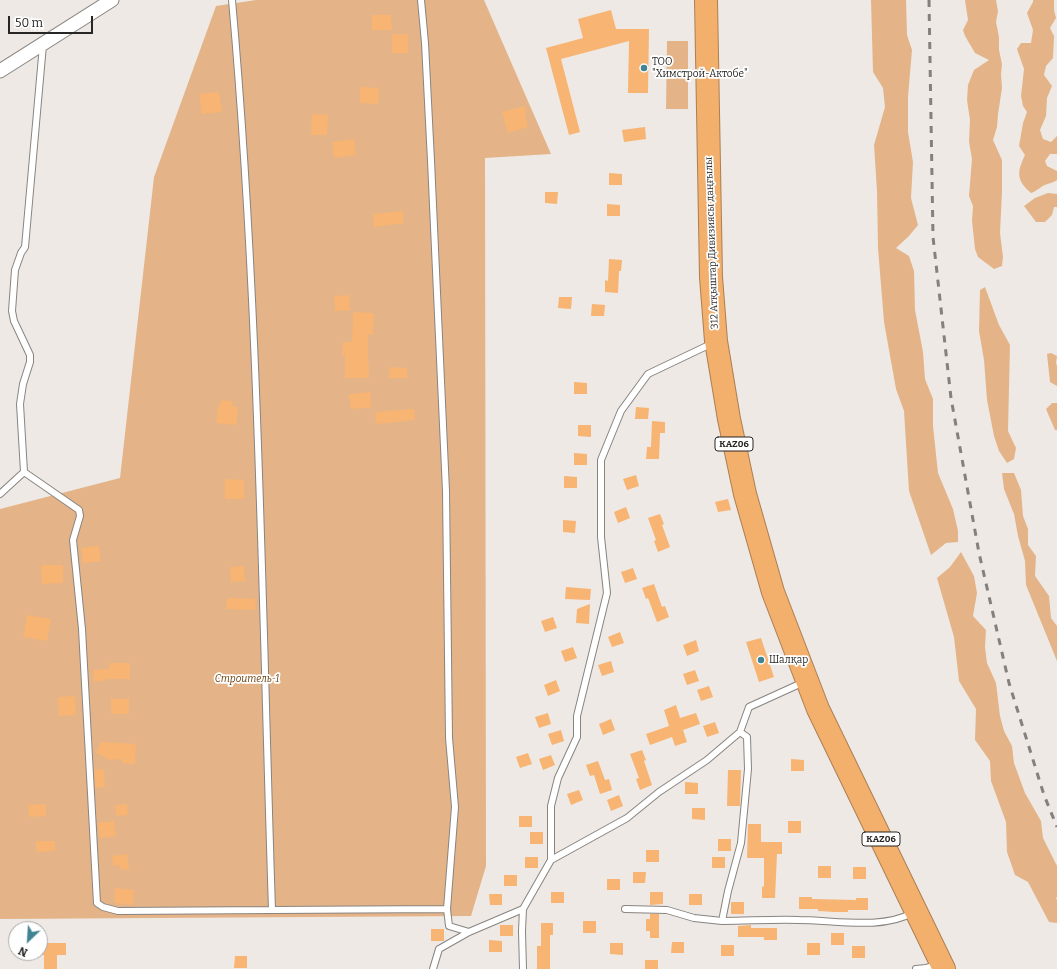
<!DOCTYPE html>
<html>
<head>
<meta charset="utf-8">
<style>
  body { margin:0 }
  #map { position:relative; width:1057px; height:969px; overflow:hidden; background:#eee9e4; font-family:Bitter,serif }
  canvas { display:block }
  .north { position:absolute; left:8px; top:921px; width:40px; height:40px; box-sizing:border-box; background:#fff; border:1px solid #a9a8a7; border-radius:50%; rotate:205deg; font-size:11px; font-weight:700; line-height:16px; text-align:center; color:#282624 }
  .north::after { content:''; display:block; margin:auto; width:14px; height:18px; background:#418493; clip-path:polygon(50% 0,100% 100%,50% 72%,0 100%) }
  .scale { position:absolute; left:8px; top:16px; width:85px; height:18px; box-sizing:border-box; border:2px solid #282624; border-top:0; padding-left:5px; font-size:12px; line-height:14px; white-space:nowrap; color:#282624; -webkit-text-stroke:3px #fff; paint-order:stroke }
</style>
</head>
<body>
<div id="map">
<canvas width="1057" height="969"></canvas>
<div class="north">N</div>
<div class="scale">50 m</div>
</div>
<script>
const g = document.querySelector('canvas').getContext('2d');
g.lineJoin = 'round';
function fillPath(path, color) {
  g.fillStyle = color;
  g.fill(path, 'evenodd');
}
function trace(path, color, width, dash) {
  g.strokeStyle = color;
  g.lineWidth = width;
  g.lineCap = dash ? 'butt' : 'round';
  g.setLineDash(dash || []);
  g.stroke(path);
}
function drawText(font, color, halo, rows, align = 'center') {
  g.font = font + ' Bitter,serif';
  g.lineWidth = 3.5;
  g.setLineDash([]);
  g.textBaseline = 'middle';
  g.strokeStyle = halo;
  g.fillStyle = color;
  for (const [text, x, y, turn = 0] of rows) {
    g.save();
    g.translate(x, y);
    g.rotate((+turn || 0) * Math.PI / 180);
    g.textAlign = isNaN(turn) ? turn : align;
    if (halo) g.strokeText(text, 0, 0);
    g.fillText(text, 0, 0);
    g.restore();
  }
}
const green = new Path2D(`
  M256 0H484L551 154 485 158 486 866 471 916 0 919V509L120 478 154 177 216 6Z
  M871 0H906L907 35 912 50 908 97V132L913 162 911 198 918 225 909 236 896 248 909 256 914 271 915 310 923 352 925 379 933 399V426L938 473 953 509 958 531V542L946 543 931 555 909 491 904 411 896 389 884 322 878 248 877 191 874 145 885 107 883 88 873 72Z
  M965 0H996L998 11 996 22 999 37V50L1002 64 1001 74 1002 88 998 114 997 127 993 140 1002 160V192L1000 233 1003 257 1002 266 994 269 978 257 975 249 972 221 973 206 969 196 972 159 969 142 970 120 967 100 968 85 974 70 989 60 975 53 965 36 963 30 968 20Z
  M1033 0H1054V10L1056 18 1050 28 1054 36 1053 58 1046 66 1044 75 1052 86 1047 98 1046 116 1040 130 1043 139 1051 142 1057 136V154H1050L1045 161 1047 166 1057 171V180C1053 183 1050 183 1045 185 1040 187 1037 191 1031 193 1016 180 1017 172 1025 155L1019 146 1023 123 1027 112 1023 106 1021 96 1024 69 1017 49 1021 43H1031L1033 30 1027 13 1033 2Z
  M667 41H688V109H666Z
  M1048 193 1057 194V207H1054L1052 215 1045 222H1036L1024 206 1035 198Z
  M985 287 999 325 1010 345 1008 431 1016 448 1014 459 1007 463 999 451 994 436 987 400 984 360 979 331 980 290Z
  M1051 353 1057 356 1056 363 1057 366V386L1050 382 1047 354Z
  M1052 403H1057V430H1055L1046 409Z
  M1002 473H1014L1021 490 1023 516 1028 529V545L1036 556 1035 576 1049 596 1051 618 1057 626V661L1026 585 1025 561 1018 536 1014 514 1004 489Z
  M961 552 974 576 977 593 973 616 986 630 985 647 987 663 996 683 1000 716 1004 731 1012 746 1014 763 1025 793 1041 821 1043 838 1057 866V897L1056 898 1057 900V923L1049 922 1028 882 1015 875 1007 852 1006 822 991 781 990 761 975 740 976 709 959 681 954 637 937 578 950 567Z`);
const building = new Path2D(`
  M611 10 616 29H649L648 93H628L629 41 561 59 580 132 569 135 546 48 583 38 578 19Z
  M372 15H391L392 30H372Z
  M392 34H408V53H392Z
  M360 87 379 88 378 104 360 103Z
  M219 92 222 112 202 114 199 94Z
  M525 106 527 114 525 115 528 127 508 133 502 112Z
  M312 114 328 115 327 135H311Z
  M645 127 646 139 624 142 622 130Z
  M354 139 356 155 334 158 332 142Z
  M609 173 622 174V185H609Z
  M545 192H558L557 204 545 203Z
  M607 204 620 205V216H607Z
  M403 211 404 223 374 227 373 214Z
  M609 259 622 260 621 271H619L618 293 605 292V280L608 281Z
  M349 295 350 310 335 311 334 296Z
  M559 297H572L571 309 558 308Z
  M592 304 605 305 604 316H591Z
  M353 312 374 313 373 335 368 334V365H369V378H345V355H342L343 342H352Z
  M389 367 407 368V378H389Z
  M574 382 587 383V394H574Z
  M370 392 372 407 351 409 349 394Z
  M221 400 233 401 232 406 238 407 236 425 216 423 218 406 220 407Z
  M636 407 649 408 648 419H635Z
  M414 409 415 420 376 424 375 412Z
  M652 421 665 422V433H660L659 459H646L647 447H651Z
  M578 425H591V437L578 436Z
  M574 453 587 454V465H574Z
  M636 475 639 486 627 490 623 479Z
  M564 476 577 477V488H564Z
  M225 479 244 480V499H225Z
  M728 499 731 510 718 512 715 502Z
  M626 507 630 518 618 523 614 512Z
  M660 514 664 524 662 525 670 547 658 552 654 541 656 540 648 518Z
  M563 520 576 521 575 533 563 532Z
  M99 546 101 561 83 563 81 548Z
  M41 565H63V583L42 584Z
  M244 566 245 581 231 582 230 567Z
  M633 568 637 579 625 583 621 572Z
  M654 584 662 607 665 606 669 617 657 622 648 598 646 599 642 588Z
  M566 587 591 589 590 600 565 599Z
  M227 598 256 599 255 610 226 609Z
  M590 604 589 624 576 623 577 609Z
  M27 615 51 619 47 641 23 637Z
  M553 617 557 628 545 632 541 621Z
  M620 632 624 643 612 647 608 637Z
  M761 638 774 677 759 682 746 642Z
  M696 640 699 651 687 656 683 645Z
  M573 647 577 658 565 662 561 651Z
  M611 661 614 672 602 676 598 665Z
  M109 663H130V679H107V680L94 682 93 670 109 669Z
  M695 670 699 681 687 685 683 674Z
  M556 680 560 691 548 696 544 685Z
  M709 686 713 697 701 701 697 690Z
  M75 696 76 715 59 716 58 697Z
  M111 699H129V714H111Z
  M676 705 680 718 696 713 700 724 683 730 687 742 675 746 672 737 650 745 646 734 669 726 664 710Z
  M548 713 551 724 539 728 535 717Z
  M611 719 615 730 603 735 599 724Z
  M715 722 719 733 707 737 703 726Z
  M561 730 564 741 552 745 548 734Z
  M101 742 136 744 135 764 122 763V759L110 760 96 753Z
  M642 750 646 760 644 761 652 785 640 790 636 779 639 778 630 754Z
  M528 753 532 764 520 768 516 757Z
  M551 755 555 765 543 770 539 759Z
  M791 759 804 760V771H791Z
  M598 761 605 780 609 779 612 790 600 794 594 775 590 776 586 765Z
  M104 769 105 787 95 788 94 770Z
  M728 770H741L740 806H727Z
  M685 782 698 783V794H685Z
  M579 790 583 800 571 805 567 794Z
  M619 795 623 806 611 811 607 800Z
  M46 804V816L29 817 28 805Z
  M127 804 128 815 116 816 115 805Z
  M692 808H705V820L692 819Z
  M519 816H532V827H519Z
  M114 821 116 836 100 838 98 823Z
  M788 821H801V833H788Z
  M748 824H761V842H782V854H777L775 898H762V886L764 887V858H747Z
  M530 832H543V844H530Z
  M718 839H731V851H718Z
  M36 841H55V851L36 852Z
  M646 850H659V862H646Z
  M127 854 129 869 120 870 119 865 113 866 112 856Z
  M525 857H538V868H525Z
  M712 857H725V868H712Z
  M818 866H831V878H818Z
  M853 867H866V879H853Z
  M633 872H646L645 883H633Z
  M504 875H517V886H504Z
  M607 879H620V890H607Z
  M115 888 134 890 133 905 114 903Z
  M551 892H564V903H551Z
  M650 892H663V904L650 905Z
  M489 894H502V905H490Z
  M689 894H702V905H689Z
  M799 897H812V899L856 900V898H868V910H848V912H835L818 911V909H799Z
  M731 902H744V914H731Z
  M650 914H659V938H650V931H646V919H650Z
  M583 921H596V933H583Z
  M541 923H553V935H550V969H537V946H541Z
  M500 925H513V936H500Z
  M751 925V928H777V940H764V937H738V926Z
  M431 929H444V941H431Z
  M831 933H844V945H831Z
  M489 940 502 941V952H489Z
  M672 942H684V953H671Z
  M40 943H66V955H57V969H44V955H40Z
  M610 943H623V955L610 954Z
  M807 943H820V955H807Z
  M721 945H734V956H721Z
  M852 946H865V958H852Z
  M235 956H247V968H234Z
  M645 960H658V969H645Z`);
const lane = new Path2D(`
  M421 0 425 43 431 161 446 491 449 738 455 807 447 909
  M43 45 25 247 21 253 15 270 12 311 14 321 30 355V362L23 384 20 404 24 472 79 510 80 516 73 540 82 629 97 903 103 907 118 911 272 910C262 606 259 302 232 0
  M0 494 24 472
  M740 732 747 737 748 769 741 843 728 891 722 921C748 921 774 919 799 920 833 920 882 930 912 913
  M551 860 627 818 659 792 707 760 740 732 749 707 804 682
  M523 909 522 931 523 969
  M625 909 667 910 694 918 722 921
  M272 910 447 909 449 926 469 932 523 909 551 860V806L558 778 577 737V716L607 593 601 537V460L621 411 648 374 713 343
  M433 969 439 949 469 932
  M916 969 926 968 938 964`);
const street = new Path2D(`
  M0 71 112 0`);
const highway = new Path2D(`
  M706 0 711 277 716 341 729 419 745 494 773 592 818 709 944 969`);
const rail = new Path2D(`
  M929 0 933 237 951 398 979 553 1009 683 1044 795 1057 827`);
const markers = [
  [644,68,4,"#418493"],
  [761,660,4,"#418493"]
];
const shields = [
  [734,444,38],
  [881,839,38]
];
const shieldNames = [
  ["KАZ06",734,444],
  ["KАZ06",881,839]
];
const poiNames = [
  ["ТОО",652,62],
  ["\"Химстрой-Актобе\"",652,74],
  ["Шалқар",769,660]
];
const streetNames = [
  ["312 Атқыштар Дивизиясы даңғылы",712,243,-92]
];
const parkNames = [
  ["Строитель-1",247,679]
];
fillPath(green, '#e4b488');
fillPath(building, '#f7b472');
trace(lane, '#888480', 8);
trace(street, '#888480', 15);
trace(highway, '#ac7f53', 24);
trace(lane, '#fff', 6);
trace(street, '#fff', 13);
trace(highway, '#f3af6c', 22);
trace(rail, '#84807d', 3, [7, 7]);
for (const [x, y, r, color] of markers) {
  const dot = new Path2D();
  dot.arc(x, y, r, 0, 2 * Math.PI);
  g.fillStyle = color;
  g.fill(dot);
  trace(dot, '#fff', 1.5);
}
for (const [x, y, w] of shields) {
  const box = new Path2D();
  box.roundRect(x - w / 2, y - 7, w, 14, 3);
  g.fillStyle = '#fff';
  g.fill(box);
  trace(box, '#282624', 1);
}
drawText('bold 9px', '#282624', null, shieldNames);
drawText('10px', '#282624', '#fff', poiNames, 'left');
drawText('10px', '#282624', '#fff', streetNames);
drawText('italic 10px', '#6c410e', '#fff', parkNames);
</script>
</body>
</html>
